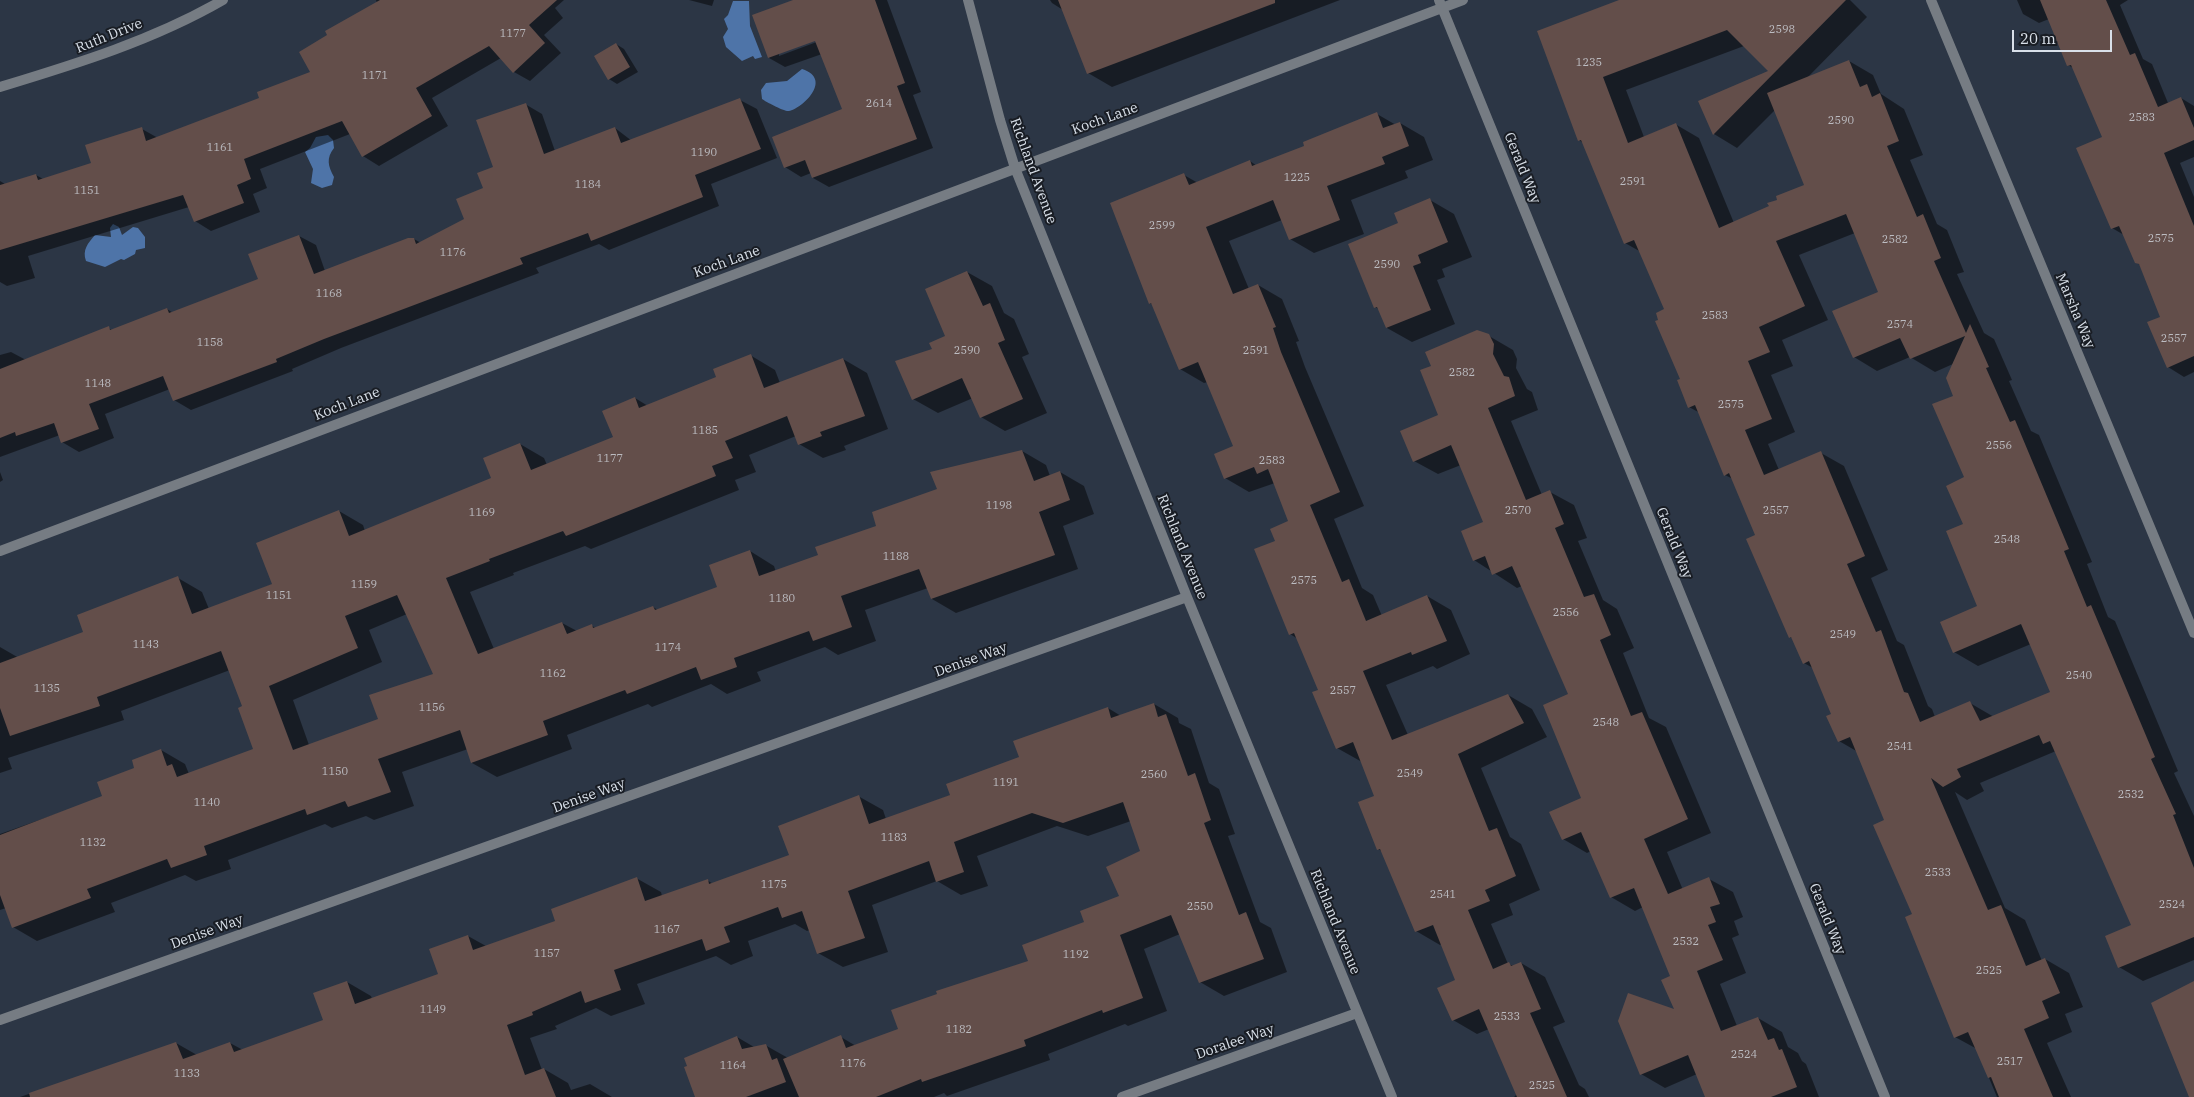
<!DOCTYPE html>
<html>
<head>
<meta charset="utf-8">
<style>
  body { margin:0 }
  #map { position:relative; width:2194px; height:1097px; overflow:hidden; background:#2c3645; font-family:"IBM Plex Serif",serif }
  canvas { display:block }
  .scale { position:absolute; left:2012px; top:30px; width:100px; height:22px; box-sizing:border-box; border:2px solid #d9e0e9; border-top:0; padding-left:6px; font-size:15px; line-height:18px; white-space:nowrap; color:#d9e0e9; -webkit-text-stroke:4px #191d24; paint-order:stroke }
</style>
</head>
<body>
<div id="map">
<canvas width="2194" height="1097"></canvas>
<div class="scale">20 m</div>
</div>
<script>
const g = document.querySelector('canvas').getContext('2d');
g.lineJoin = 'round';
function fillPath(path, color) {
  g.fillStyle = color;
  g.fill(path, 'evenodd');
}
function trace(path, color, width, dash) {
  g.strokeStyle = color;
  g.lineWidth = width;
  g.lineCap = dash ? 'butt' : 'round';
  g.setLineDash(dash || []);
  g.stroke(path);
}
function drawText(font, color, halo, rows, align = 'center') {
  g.font = font + ' "IBM Plex Serif",serif';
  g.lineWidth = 4;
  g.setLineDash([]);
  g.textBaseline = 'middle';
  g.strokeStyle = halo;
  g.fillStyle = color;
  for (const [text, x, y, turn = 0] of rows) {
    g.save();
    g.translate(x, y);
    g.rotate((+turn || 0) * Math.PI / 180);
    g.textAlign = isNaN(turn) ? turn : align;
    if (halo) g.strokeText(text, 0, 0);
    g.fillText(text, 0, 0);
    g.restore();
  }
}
const water = new Path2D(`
  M733 1H749L750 26 762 57 755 59 753 56 742 61 726 47 723 37 728 29 724 19 728 15Z
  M802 69C836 80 797 113 787 111 782 110 766 102 762 99L761 90 766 83 787 81Z
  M328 135 333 140 334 148C326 158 328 166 334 177L332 185 322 188 311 183 313 169 305 152 310 148 316 137Z
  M113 224 119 227 122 235 133 227 138 228 145 237V248L136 250 135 254 124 260 121 259 105 267 86 261C82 250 88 243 95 235L111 237 110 228Z`);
const shadow = new Path2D(`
  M376 0H564L555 8 563 18 544 35 561 53 530 81 514 72 501 58 432 98 448 126 379 166 363 156 350 134 260 169 267 188 253 194 260 212 211 231 195 221 189 207 28 256 35 278 7 286 0 282V181L5 184 36 175 43 179 93 164 142 129 158 138 261 99 312 73 377 3Z
  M689 0H714L712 6Z
  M796 0H887L921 92 913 95 933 148 829 187 813 178 811 173 801 177 785 167 844 110 822 54 785 67 769 58ZM821 38 822 40 779 56V53Z
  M1050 0H1340L1112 87 1088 73 1063 10 1052 3Z
  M1623 0H1850L1867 17 1806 79 1849 61 1873 75 1881 94 1904 109 1923 155 1910 160 1937 224 1947 230 1964 272 1957 274 1984 333 1994 339 2012 380 2009 381 2031 431 2039 435 2092 562 2087 564 2108 617 2115 621 2178 771 2174 773 2194 816V960L2143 981 2119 967 2107 936 2133 926 2056 751 1980 783 1984 791 1967 800 1955 792 2005 908 2025 920 2042 961 2045 959 2069 973 2083 1007 2065 1014 2072 1032 2047 1043 2071 1097H1997L1977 1049 1955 1037 1913 914 1886 821 1858 752 1839 741 1833 714 1813 668 1804 663 1794 639 1790 637 1756 535 1733 479 1725 475 1700 413 1689 407 1665 309 1641 252 1625 243 1583 143 1579 140ZM1744 46 1770 71 1700 102 1714 134 1737 148 1775 110 1806 186 1770 207 1734 223 1699 138 1675 124 1644 137 1626 90ZM1855 233 1880 292 1854 357 1877 371 1910 357 1935 372 1953 364 1955 396 1966 478 1964 524 1979 607 1954 652 1978 666 2031 644 2051 693 1994 717 1970 703 1935 717 1932 709 1928 706 1904 645 1897 641 1871 578 1888 570 1844 466 1821 453 1779 470 1768 444 1795 432 1771 375 1793 366 1782 340 1828 320 1799 255Z
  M2017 0H2128L2120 5 2143 59 2152 64 2168 103 2181 98 2194 106V157L2180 163 2194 197V372L2184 377 2168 367 2161 317 2140 265 2136 262 2124 235 2112 228 2104 138 2075 69 2068 65 2049 19 2039 23 2023 14Z
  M616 44 624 49 638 72 617 84 609 79Z
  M740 100 757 109 777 158 711 184 719 206 609 250 599 244 536 268 539 273 341 348 292 369 293 371 191 410 174 400 170 389 105 414 114 438 79 452 62 442 60 435 0 457V355L11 352 26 360 108 328 112 330 167 309 173 313 260 280 299 236 316 245 325 271 414 239 421 243 465 219 484 189 525 104 542 114 555 151 615 128 632 141Z
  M1377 114 1396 125 1400 123 1424 137 1433 160 1405 171 1408 178 1351 200 1364 234 1314 253 1290 239 1282 220 1229 241 1249 289 1258 285 1282 299 1299 341 1296 342 1305 367 1364 506 1334 519 1362 588 1373 595 1382 616 1427 596 1451 610 1470 654 1437 669 1433 666 1386 685 1408 735 1508 695 1532 709 1547 737 1481 768 1510 837 1521 844 1540 890 1509 904 1513 915 1491 924 1508 964 1514 966 1521 963 1545 977 1565 1022 1553 1027 1579 1085 1585 1089 1589 1097H1514L1517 1094 1489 1029 1477 1034 1453 1020 1457 980 1442 944 1440 945 1416 931 1383 852 1378 849 1376 797 1362 762 1337 748 1320 690 1298 639 1290 634 1276 541 1290 522 1275 483 1249 492 1225 478 1235 447 1208 382 1204 383 1180 369 1153 305 1150 303 1184 175 1198 183 1250 161 1257 166 1306 147Z
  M1430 200 1454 214 1472 257 1442 269 1445 277 1437 280 1455 324 1412 342 1387 328 1380 310 1375 307Z
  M967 272 992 286 1004 313 1014 319 1029 354 1022 357 1047 413 1005 431 981 417 973 398 938 413 913 399 934 350 947 337Z
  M1489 336 1513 350 1517 359 1516 368 1527 389 1532 392 1538 410 1511 421 1542 495 1550 492 1574 505 1587 538 1578 541 1603 600 1617 609 1634 648 1623 653 1649 718 1666 727 1711 833 1667 852 1683 890 1709 879 1733 892 1743 917 1734 921 1739 935 1732 938 1746 973 1720 984 1737 1026 1758 1018 1782 1032 1788 1047 1798 1053 1802 1061 1806 1064 1819 1097H1706L1697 1074 1665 1088 1641 1074 1676 1011 1672 977 1643 907 1635 911 1611 897 1591 851 1587 853 1563 839 1583 799 1570 695 1522 586 1517 588 1474 560 1485 522 1461 465 1438 474 1414 461 1440 415 1433 367Z
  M750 355 775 370 780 383 843 359 867 373 888 429 844 446 846 450 823 458 799 444 796 436 749 455 756 472 735 480 739 490 591 549 585 546 513 573 514 575 470 592 494 649 562 623 577 631 592 626 596 628 653 607 658 610 719 588 750 551 774 566 776 572 820 556 878 526 939 490 1022 451 1046 465 1050 476 1060 472 1084 486 1094 514 1063 526 1078 569 956 613 932 599 928 588 865 610 876 641 838 655 825 647 757 672 761 681 727 694 711 684 652 707 648 704 567 735 572 749 497 777 472 763 468 749 402 772 414 806 374 820 366 816 332 828 325 824 228 860 231 869 196 881 185 875 111 903 115 912 37 941 13 927 6 908 0 910V834L104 797 136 768 161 750 185 764 189 774 255 750 244 707 230 670 121 711 124 720 8 758 12 769 0 773V647L19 658 85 633 178 578 202 592 209 609 273 584 339 511 363 525 365 531 493 479 520 444 544 458 547 465 614 438 635 398 648 406 717 378ZM407 614 435 674 379 720 309 745 293 700 382 662 369 630Z
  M0 472 3 480 0 482Z
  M1154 704 1178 718 1179 723 1191 729 1209 783 1219 789 1235 834 1228 836 1260 922 1271 928 1287 972 1224 996 1200 982 1180 934 1144 949 1167 1011 1128 1026 1125 1024 1048 1054 1050 1060 947 1096 944 1093 934 1097H697L737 1037 754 1047 765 1045 788 1058 841 1037 856 1046 899 1030 1029 962 1121 896 1142 852 1131 821 1088 836 1057 826 977 856 988 886 961 895 937 881 872 905 888 952 843 967 818 953 810 930 807 931 795 924 748 941 753 956 731 965 716 956 637 984 645 1004 611 1016 596 1008 555 1026 557 1029 530 1038 542 1070 544 1069 568 1083 571 1090 590 1084 612 1097H20L176 1043 197 1055 230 1043 243 1050 325 1021 347 982 371 996 372 999 440 974 468 936 486 946 557 921 636 878 661 892 662 896 707 880 713 884 791 855 858 796 883 810 886 819 951 795 1108 708 1121 716Z`);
const building = new Path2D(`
  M380 0H557L529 25 545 43 513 73 489 46 416 88 432 116 362 157 342 121 244 159 251 179 237 185 244 203 194 222 183 195 0 250V185L36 174 38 180 91 163 85 145 142 127 146 141 259 98 257 92 310 72 299 52 327 35 325 31Z
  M793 0H875L905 83 897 86 917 139 812 178 805 160 784 168 772 137 842 109 815 41 768 58 752 15Z
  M1058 0H1275V3L1087 74Z
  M1619 0H1846L1713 135 1698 101 1768 71 1727 30 1603 77 1628 143 1676 123 1719 228 1769 206 1767 203 1777 200 1776 196 1804 185 1767 93 1849 60 1860 87 1867 84 1872 97 1880 93 1899 141 1887 146 1917 217 1923 214 1941 258 1934 261 1966 333 1970 324 1989 367 1986 368 2010 422 2015 420 2069 549 2064 551 2087 607 2091 605 2155 757 2151 759 2176 814 2173 815 2194 868V937L2118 968 2105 936 2131 925 2050 741 2043 744 2039 735 1957 769 1961 777 1943 787 1931 778 1988 910 2001 905 2026 966 2045 958 2060 993 2042 1001 2049 1018 2024 1029 2053 1097H1999L1991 1077 1988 1078 1968 1032 1954 1038 1905 917 1912 914 1873 825 1884 820 1850 737 1838 742 1826 716 1831 714 1809 661 1803 664 1791 637 1789 638 1746 539 1755 535 1729 473 1724 476 1695 405 1688 408 1677 380 1680 379 1655 321 1658 320 1656 313 1664 309 1634 240 1624 244 1581 140 1578 141 1537 31ZM1846 214 1878 292 1832 311 1853 358 1900 338 1910 359 1965 336 1946 378 1953 396 1932 404 1964 477 1946 486 1963 524 1946 531 1977 606 1940 622 1953 653 2021 624 2050 692 1980 721 1970 701 1920 722 1908 693 1904 692 1881 630 1876 632 1847 564 1865 556 1821 451 1764 475 1745 430 1772 419 1748 361 1770 352 1759 327 1805 306 1776 241Z
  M2040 0H2106L2130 55 2135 53 2158 107 2181 97 2194 128V140L2164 153 2194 226V356L2167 368 2147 322 2160 317 2139 264 2135 263 2119 226 2111 229 2076 148 2102 137 2071 65 2067 66Z
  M616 43 630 67 608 80 594 56Z
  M740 98 761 149 695 175 703 197 591 241 588 233 520 258 523 264 324 339 276 359 277 362 173 401 163 376 89 404 99 429 61 443 54 423 16 436 15 432 0 438V369L109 326 110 330 167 308 169 313 258 279 248 254 299 235 314 274 408 238H414L416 244 464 219 456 199 483 188 477 173 493 167 476 120 526 103 544 154 615 127 621 143Z
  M1377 112 1383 128 1400 122 1409 146 1382 157 1385 164 1327 186 1340 220 1289 240 1273 200 1206 227 1233 294 1258 284 1276 327 1273 328 1281 352 1340 492 1310 505 1342 582 1349 579 1366 621 1427 595 1447 641 1412 655 1411 652 1363 671 1392 740 1508 694 1524 723 1458 754 1489 831 1497 828 1516 876 1485 890 1490 901 1468 910 1493 969 1509 962 1511 966 1521 962 1541 1009 1530 1013 1567 1097H1517L1479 1009 1452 1021 1437 988 1455 980 1433 925 1415 932 1380 849 1377 850 1358 802 1374 796 1353 742 1336 749 1312 692 1318 690 1294 633 1289 635 1254 549 1275 541 1270 529 1288 521 1268 469 1257 474 1254 467 1224 479 1214 454 1233 446 1198 362 1179 370 1151 303 1149 304 1110 203 1184 173 1189 185 1250 160 1252 166 1304 146 1303 142Z
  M1430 198 1448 242 1418 255 1421 263 1413 266 1431 310 1386 328 1377 307 1374 308 1348 244 1398 223 1394 213Z
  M967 271 983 306 990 303 1005 340 998 343 1023 399 980 418 962 378 912 400 895 361 932 349 929 343 945 336 925 289Z
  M1477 330 1489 334 1494 344 1493 354 1504 376 1509 377 1515 396 1488 408 1526 500 1550 490 1564 524 1555 528 1584 597 1594 594 1611 635 1600 640 1631 716 1642 712 1688 819 1644 839 1668 894 1709 877 1720 904 1710 907 1716 922 1708 925 1723 960 1697 971 1721 1031 1758 1017 1768 1040 1774 1038 1779 1050 1782 1049 1797 1087 1771 1097H1705L1688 1055 1640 1075 1618 1021 1628 993 1674 1009 1661 980 1670 976 1634 888 1610 898 1581 832 1562 840 1549 812 1581 798 1543 705 1568 694 1512 566 1492 575 1485 556 1473 561 1461 531 1483 522 1451 445 1413 462 1400 431 1438 415 1420 370 1431 366 1425 352Z
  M751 354 764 388 843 358 865 416 820 432 822 436 798 445 787 416 725 441 733 458 712 466 716 476 566 536 563 531 489 559 490 561 446 578 478 654 562 622 567 634 592 624 593 628 653 606 655 610 717 587 709 565 750 550 759 576 818 555 815 547 876 526 872 512 937 489 930 472 1022 450 1034 481 1060 471 1070 500 1039 512 1055 555 931 599 919 569 841 596 852 627 813 641 809 631 734 658 737 667 701 680 696 667 627 694 625 690 543 721 548 735 471 763 460 730 378 759 391 792 348 807 345 801 307 815 305 809 204 846 207 855 171 868 167 859 87 889 91 898 12 928 0 895V835L102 796 97 782 134 768 132 760 161 749 167 766 172 764 177 777 253 749 238 708 242 706 221 651 97 697 100 706 10 736 0 708V663L83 632 77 615 178 576 192 614 272 584 256 543 339 510 349 536 491 478 483 458 520 443 531 470 613 437 602 411 635 397 639 408 716 377 713 369ZM397 595 433 674 369 695 378 719 293 750 269 686 358 648 345 616Z
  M1154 703 1158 717 1166 714 1188 776 1195 773 1211 820 1204 823 1239 915 1246 912 1264 959 1199 983 1171 915 1120 935 1143 998 1103 1013 1102 1010 1024 1040 1026 1046 957 1070 922 1082 921 1079 876 1097H799L783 1059 841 1035 846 1048 898 1029 891 1010 937 994 936 991 1028 961 1022 945 1084 922 1080 911 1119 896 1106 867 1140 851 1123 802 1063 823 1032 813 954 842 964 872 936 882 929 861 848 891 865 938 817 954 802 911 782 918 778 907 724 927 730 942 706 951 702 939 614 970 621 990 585 1003 581 991 532 1012 533 1015 507 1025 525 1075 544 1068 556 1097H30L29 1093 176 1042 183 1059 230 1042 234 1052 323 1020 313 993 347 981 355 1004 438 974 429 949 468 935 473 950 555 921 551 909 637 877 645 901 708 879 709 884 789 855 778 826 859 795 869 824 950 795 946 784 1019 757 1013 741 1108 707 1111 718Z
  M2194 981V1097H2189L2151 1003Z
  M737 1036 742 1049 766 1044 772 1060 777 1058 786 1082 746 1097H695L684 1067 687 1066 684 1058Z`);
const minor = new Path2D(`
  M968 0 1000 120 1015 168 1187 597 1392 1097
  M1439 0 1885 1097
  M1931 0 2194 633
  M0 87C76 64 154 40 223 0
  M0 551 1463 0
  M0 1020 1187 597
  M1122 1097 1357 1013`);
const numberNames = [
  ["2598",1782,30],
  ["1177",513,34],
  ["1235",1589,63],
  ["1171",375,76],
  ["2614",879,104],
  ["2583",2142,118],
  ["2590",1841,121],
  ["1161",220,148],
  ["1190",704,153],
  ["1225",1297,178],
  ["2591",1633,182],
  ["1184",588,185],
  ["1151",87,191],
  ["2599",1162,226],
  ["2575",2161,239],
  ["2582",1895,240],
  ["1176",453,253],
  ["2590",1387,265],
  ["1168",329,294],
  ["2583",1715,316],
  ["2574",1900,325],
  ["2557",2174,339],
  ["1158",210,343],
  ["2590",967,351],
  ["2591",1256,351],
  ["2582",1462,373],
  ["1148",98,384],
  ["2575",1731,405],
  ["1185",705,431],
  ["2556",1999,446],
  ["1177",610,459],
  ["2583",1272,461],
  ["1198",999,506],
  ["2570",1518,511],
  ["2557",1776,511],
  ["1169",482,513],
  ["2548",2007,540],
  ["1188",896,557],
  ["2575",1304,581],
  ["1159",364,585],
  ["1151",279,596],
  ["1180",782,599],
  ["2556",1566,613],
  ["2549",1843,635],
  ["1143",146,645],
  ["1174",668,648],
  ["1162",553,674],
  ["2540",2079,676],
  ["1135",47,689],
  ["2557",1343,691],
  ["1156",432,708],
  ["2548",1606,723],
  ["2541",1900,747],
  ["1150",335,772],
  ["2549",1410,774],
  ["2560",1154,775],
  ["1191",1006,783],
  ["2532",2131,795],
  ["1140",207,803],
  ["1183",894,838],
  ["1132",93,843],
  ["2533",1938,873],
  ["1175",774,885],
  ["2541",1443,895],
  ["2524",2172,905],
  ["2550",1200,907],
  ["1167",667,930],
  ["2532",1686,942],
  ["1157",547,954],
  ["1192",1076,955],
  ["2525",1989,971],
  ["1149",433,1010],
  ["2533",1507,1017],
  ["1182",959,1030],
  ["2524",1744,1055],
  ["2517",2010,1062],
  ["1176",853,1064],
  ["1164",733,1066],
  ["1133",187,1074],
  ["2525",1542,1086]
];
const streetNames = [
  ["Ruth Drive",109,36,-22],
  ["Koch Lane",1105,119,-20],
  ["Gerald Way",1522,168,68],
  ["Richland Avenue",1033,171,70],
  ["Koch Lane",727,262,-20],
  ["Marsha Way",2075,311,67],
  ["Koch Lane",347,404,-21],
  ["Gerald Way",1674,543,68],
  ["Richland Avenue",1182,547,68],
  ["Denise Way",971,660,-20],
  ["Denise Way",589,796,-20],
  ["Gerald Way",1827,919,68],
  ["Richland Avenue",1335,922,68],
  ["Denise Way",207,932,-20],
  ["Doralee Way",1235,1042,-19]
];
fillPath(water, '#4e74a8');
fillPath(shadow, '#0007');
fillPath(building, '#634e4a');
trace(minor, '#767c83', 10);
drawText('11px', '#bcbcc1', null, numberNames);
drawText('14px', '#d9e0e9', '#191d24', streetNames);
</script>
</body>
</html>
